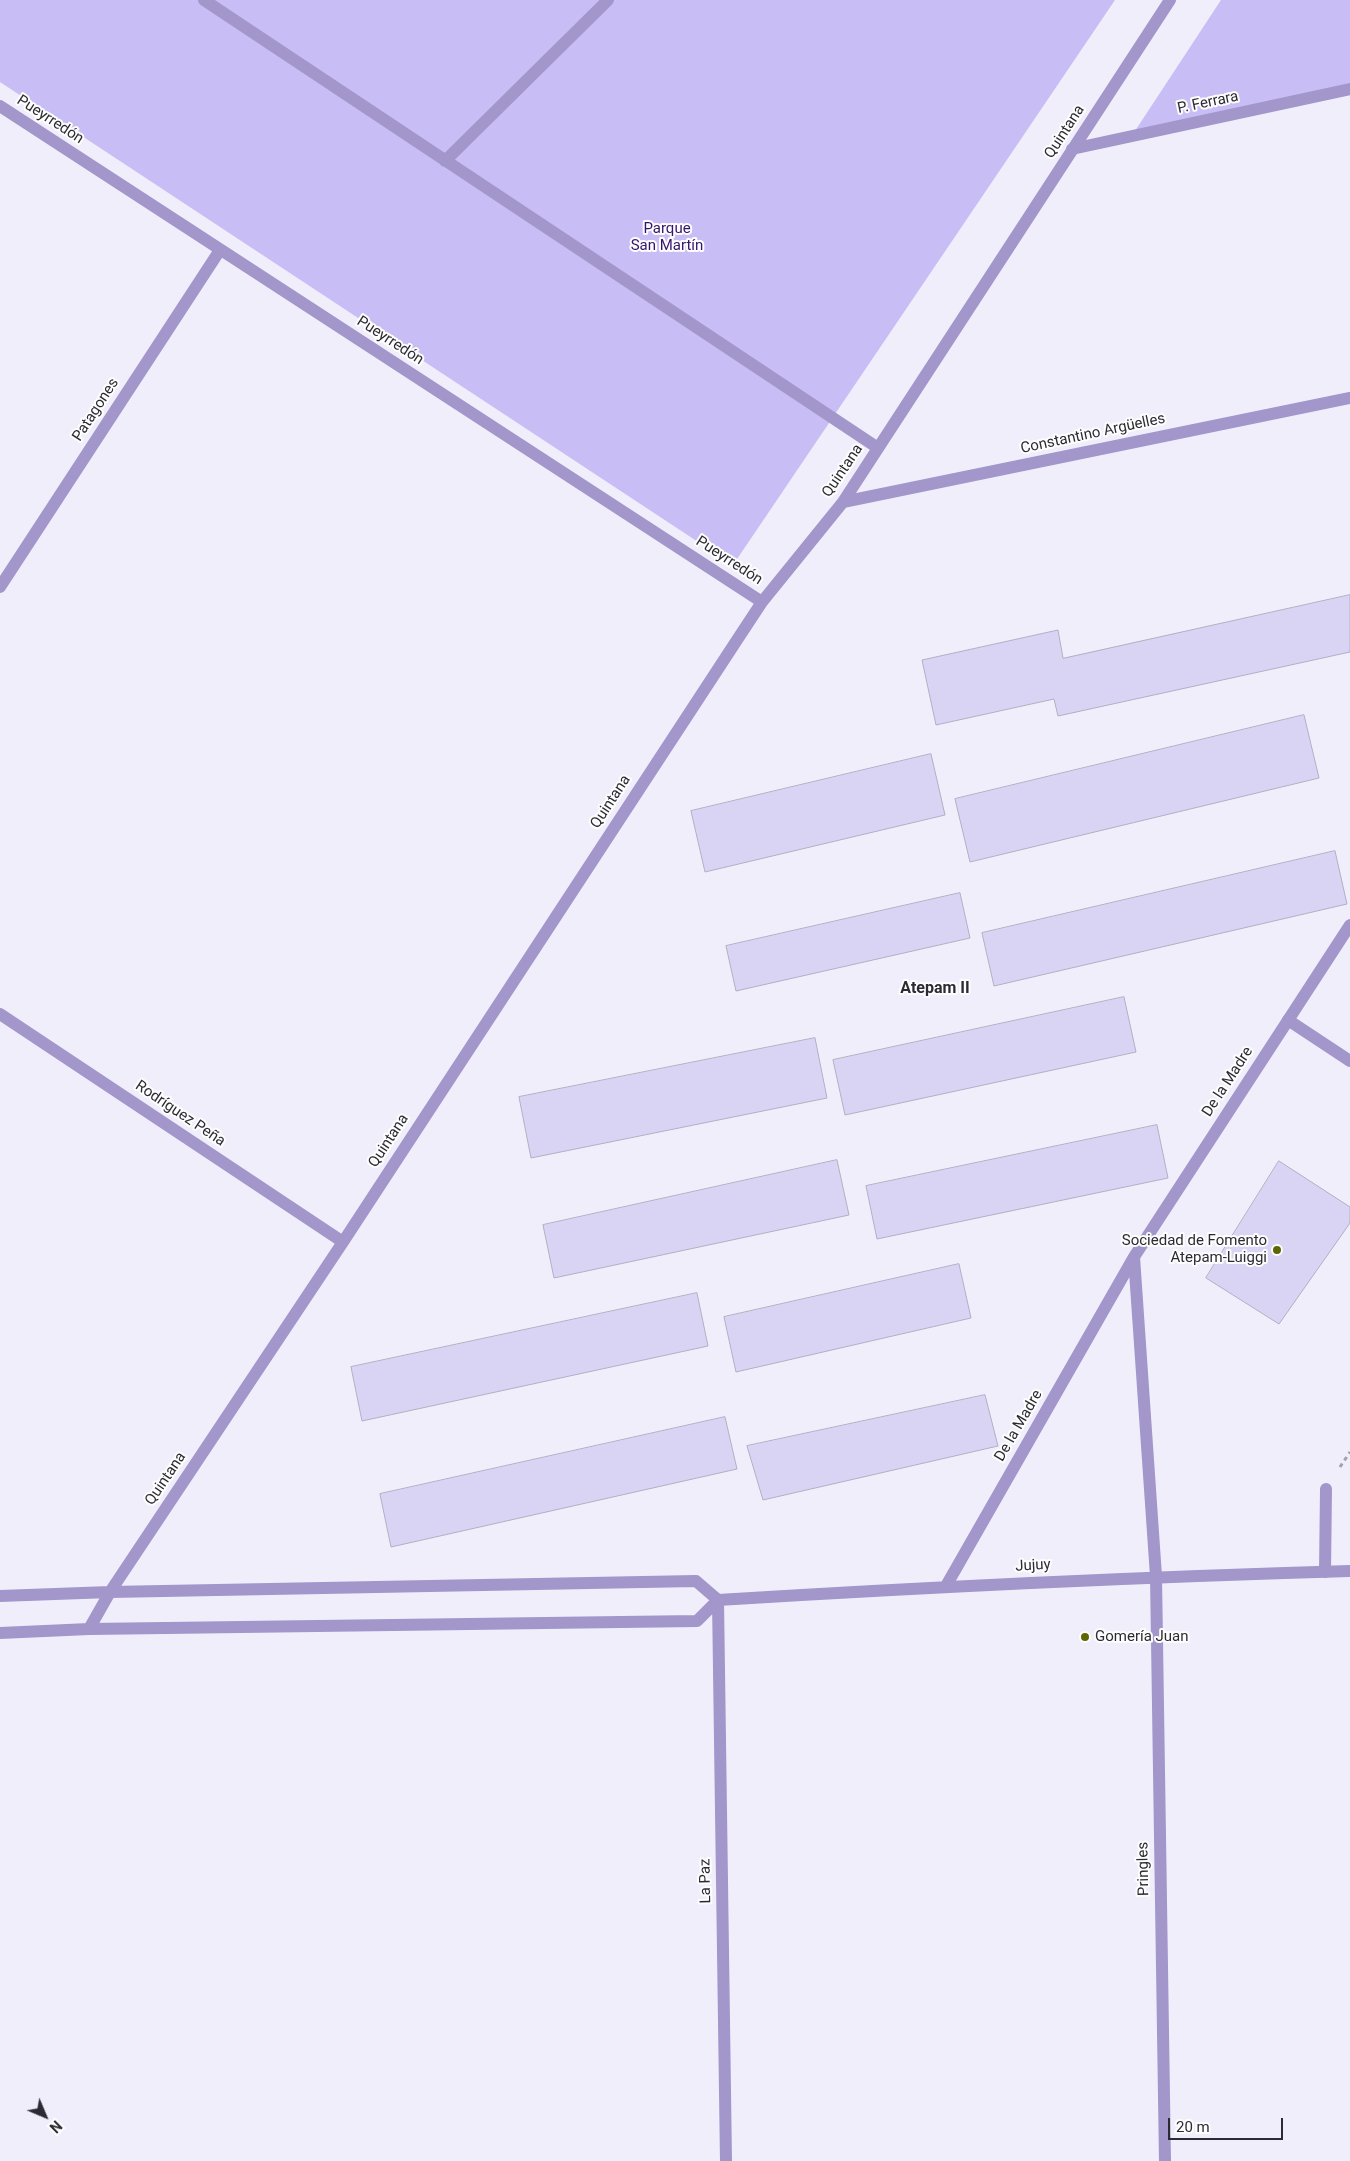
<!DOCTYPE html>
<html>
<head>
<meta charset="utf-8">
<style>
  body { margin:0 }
  #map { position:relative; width:1350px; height:2161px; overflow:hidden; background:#f1eefc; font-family:Roboto,sans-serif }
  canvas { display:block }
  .north { position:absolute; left:20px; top:2091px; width:50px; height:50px; -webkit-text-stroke:4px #fdfdfd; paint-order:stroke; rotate:135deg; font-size:14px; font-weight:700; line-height:20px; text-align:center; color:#2c2b33 }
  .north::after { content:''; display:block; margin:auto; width:18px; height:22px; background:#2c2b33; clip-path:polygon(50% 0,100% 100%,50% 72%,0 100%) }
  .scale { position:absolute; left:1168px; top:2118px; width:115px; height:22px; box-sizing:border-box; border:2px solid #2c2b33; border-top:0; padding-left:6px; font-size:15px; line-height:18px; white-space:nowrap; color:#2c2b33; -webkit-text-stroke:4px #fdfdfd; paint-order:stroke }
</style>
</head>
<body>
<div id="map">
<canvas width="1350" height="2161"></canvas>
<div class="north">N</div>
<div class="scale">20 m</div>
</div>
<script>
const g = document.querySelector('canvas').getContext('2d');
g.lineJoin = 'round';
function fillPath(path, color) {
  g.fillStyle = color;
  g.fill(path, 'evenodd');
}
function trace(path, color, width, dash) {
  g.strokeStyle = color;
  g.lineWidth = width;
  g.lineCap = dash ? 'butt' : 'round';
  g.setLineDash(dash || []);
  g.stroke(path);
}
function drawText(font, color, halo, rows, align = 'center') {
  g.font = font + ' Roboto,sans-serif';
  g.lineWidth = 4;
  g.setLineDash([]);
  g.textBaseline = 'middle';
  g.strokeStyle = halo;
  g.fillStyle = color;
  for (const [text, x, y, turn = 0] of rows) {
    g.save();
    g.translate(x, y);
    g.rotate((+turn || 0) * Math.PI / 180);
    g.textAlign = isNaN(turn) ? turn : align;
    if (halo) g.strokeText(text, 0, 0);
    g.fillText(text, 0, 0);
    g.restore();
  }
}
const green = new Path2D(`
  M0 0H1115L733 565 0 82Z
  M1221 0H1350V89L1131 137Z`);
const building = new Path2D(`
  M1350 595V652L1058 716 1054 699 936 725 922 660 1058 630 1063 658Z
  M1304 715 1319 778 970 862 955 799Z
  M931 754 945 815 705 872 691 811Z
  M1335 851 1347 904 994 986 982 933Z
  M960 893 970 938 736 991 726 946Z
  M1124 997 1136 1052 845 1115 833 1060Z
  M815 1038 827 1098 531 1158 519 1097Z
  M1157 1125 1168 1178 877 1239 866 1186Z
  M837 1160 849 1215 554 1278 543 1225Z
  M1279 1161 1350 1207V1223L1279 1324 1206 1278Z
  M959 1264 971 1318 736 1372 724 1317Z
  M697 1293 708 1346 362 1421 351 1367Z
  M985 1395 998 1446 763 1500 747 1446Z
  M725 1417 737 1469 391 1547 380 1494Z`);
const path = new Path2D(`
  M1340 1467 1350 1452`);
const lane = new Path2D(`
  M1288 1020 1350 1061
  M1325 1572 1326 1489`);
const street = new Path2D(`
  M204 0 878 448
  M0 106 762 602
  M1072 149 1350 89
  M445 161 608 0
  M843 502 1350 398
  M0 587 220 250
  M0 1014 343 1242
  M1134 1257 1156 1576 1165 2161
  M946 1586 1134 1257 1350 925
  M0 1596 110 1592 696 1581 718 1600
  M718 1600C929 1587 1139 1577 1350 1571
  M718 1600 726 2161
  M89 1629 110 1592 343 1242 737 640 762 602 843 502 1170 0
  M0 1633 89 1629 697 1621 718 1600`);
const markers = [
  [1277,1250,5,"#5f6504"],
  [1085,1637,5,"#5f6504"]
];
const streetNames = [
  ["P. Ferrara",1208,103,-12],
  ["Pueyrredón",50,120,33],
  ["Quintana",1065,132,-57],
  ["Pueyrredón",390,341,33],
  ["Patagones",96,410,-57],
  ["Constantino Argüelles",1093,434,-12],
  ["Quintana",843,471,-56],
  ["Pueyrredón",729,561,33],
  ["Quintana",611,802,-57],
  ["De la Madre",1228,1082,-57],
  ["Rodríguez Peña",180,1114,34],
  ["Quintana",389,1141,-57],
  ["De la Madre",1019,1426,-60],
  ["Quintana",166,1479,-56],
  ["Jujuy",1033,1566,-3],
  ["Pringles",1144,1869,-91],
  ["La Paz",706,1881,-91]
];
const parkNames = [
  ["Parque",667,229],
  ["San Martín",667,246]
];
const poiNames = [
  ["Sociedad de Fomento",1267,1241],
  ["Atepam-Luiggi",1267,1258],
  ["Gomería Juan",1095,1637,"left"]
];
const neighbourhoodNames = [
  ["Atepam II",935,989]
];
fillPath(green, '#c9bdf6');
fillPath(building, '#dad4f4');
trace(building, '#b2aec4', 1);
trace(path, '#a4a1ad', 3, [4, 4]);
trace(lane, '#a296cb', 12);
trace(street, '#a296cb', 12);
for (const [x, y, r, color] of markers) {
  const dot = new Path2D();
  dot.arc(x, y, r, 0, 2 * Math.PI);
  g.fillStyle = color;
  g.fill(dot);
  trace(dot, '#fdfdfd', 2);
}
drawText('15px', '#2c2b33', '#fdfdfd', streetNames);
drawText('15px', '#37146c', '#fdfdfd', parkNames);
drawText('15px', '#2c2b33', '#fdfdfd', poiNames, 'right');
drawText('bold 16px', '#2c2b33', '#fdfdfd', neighbourhoodNames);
</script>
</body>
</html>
